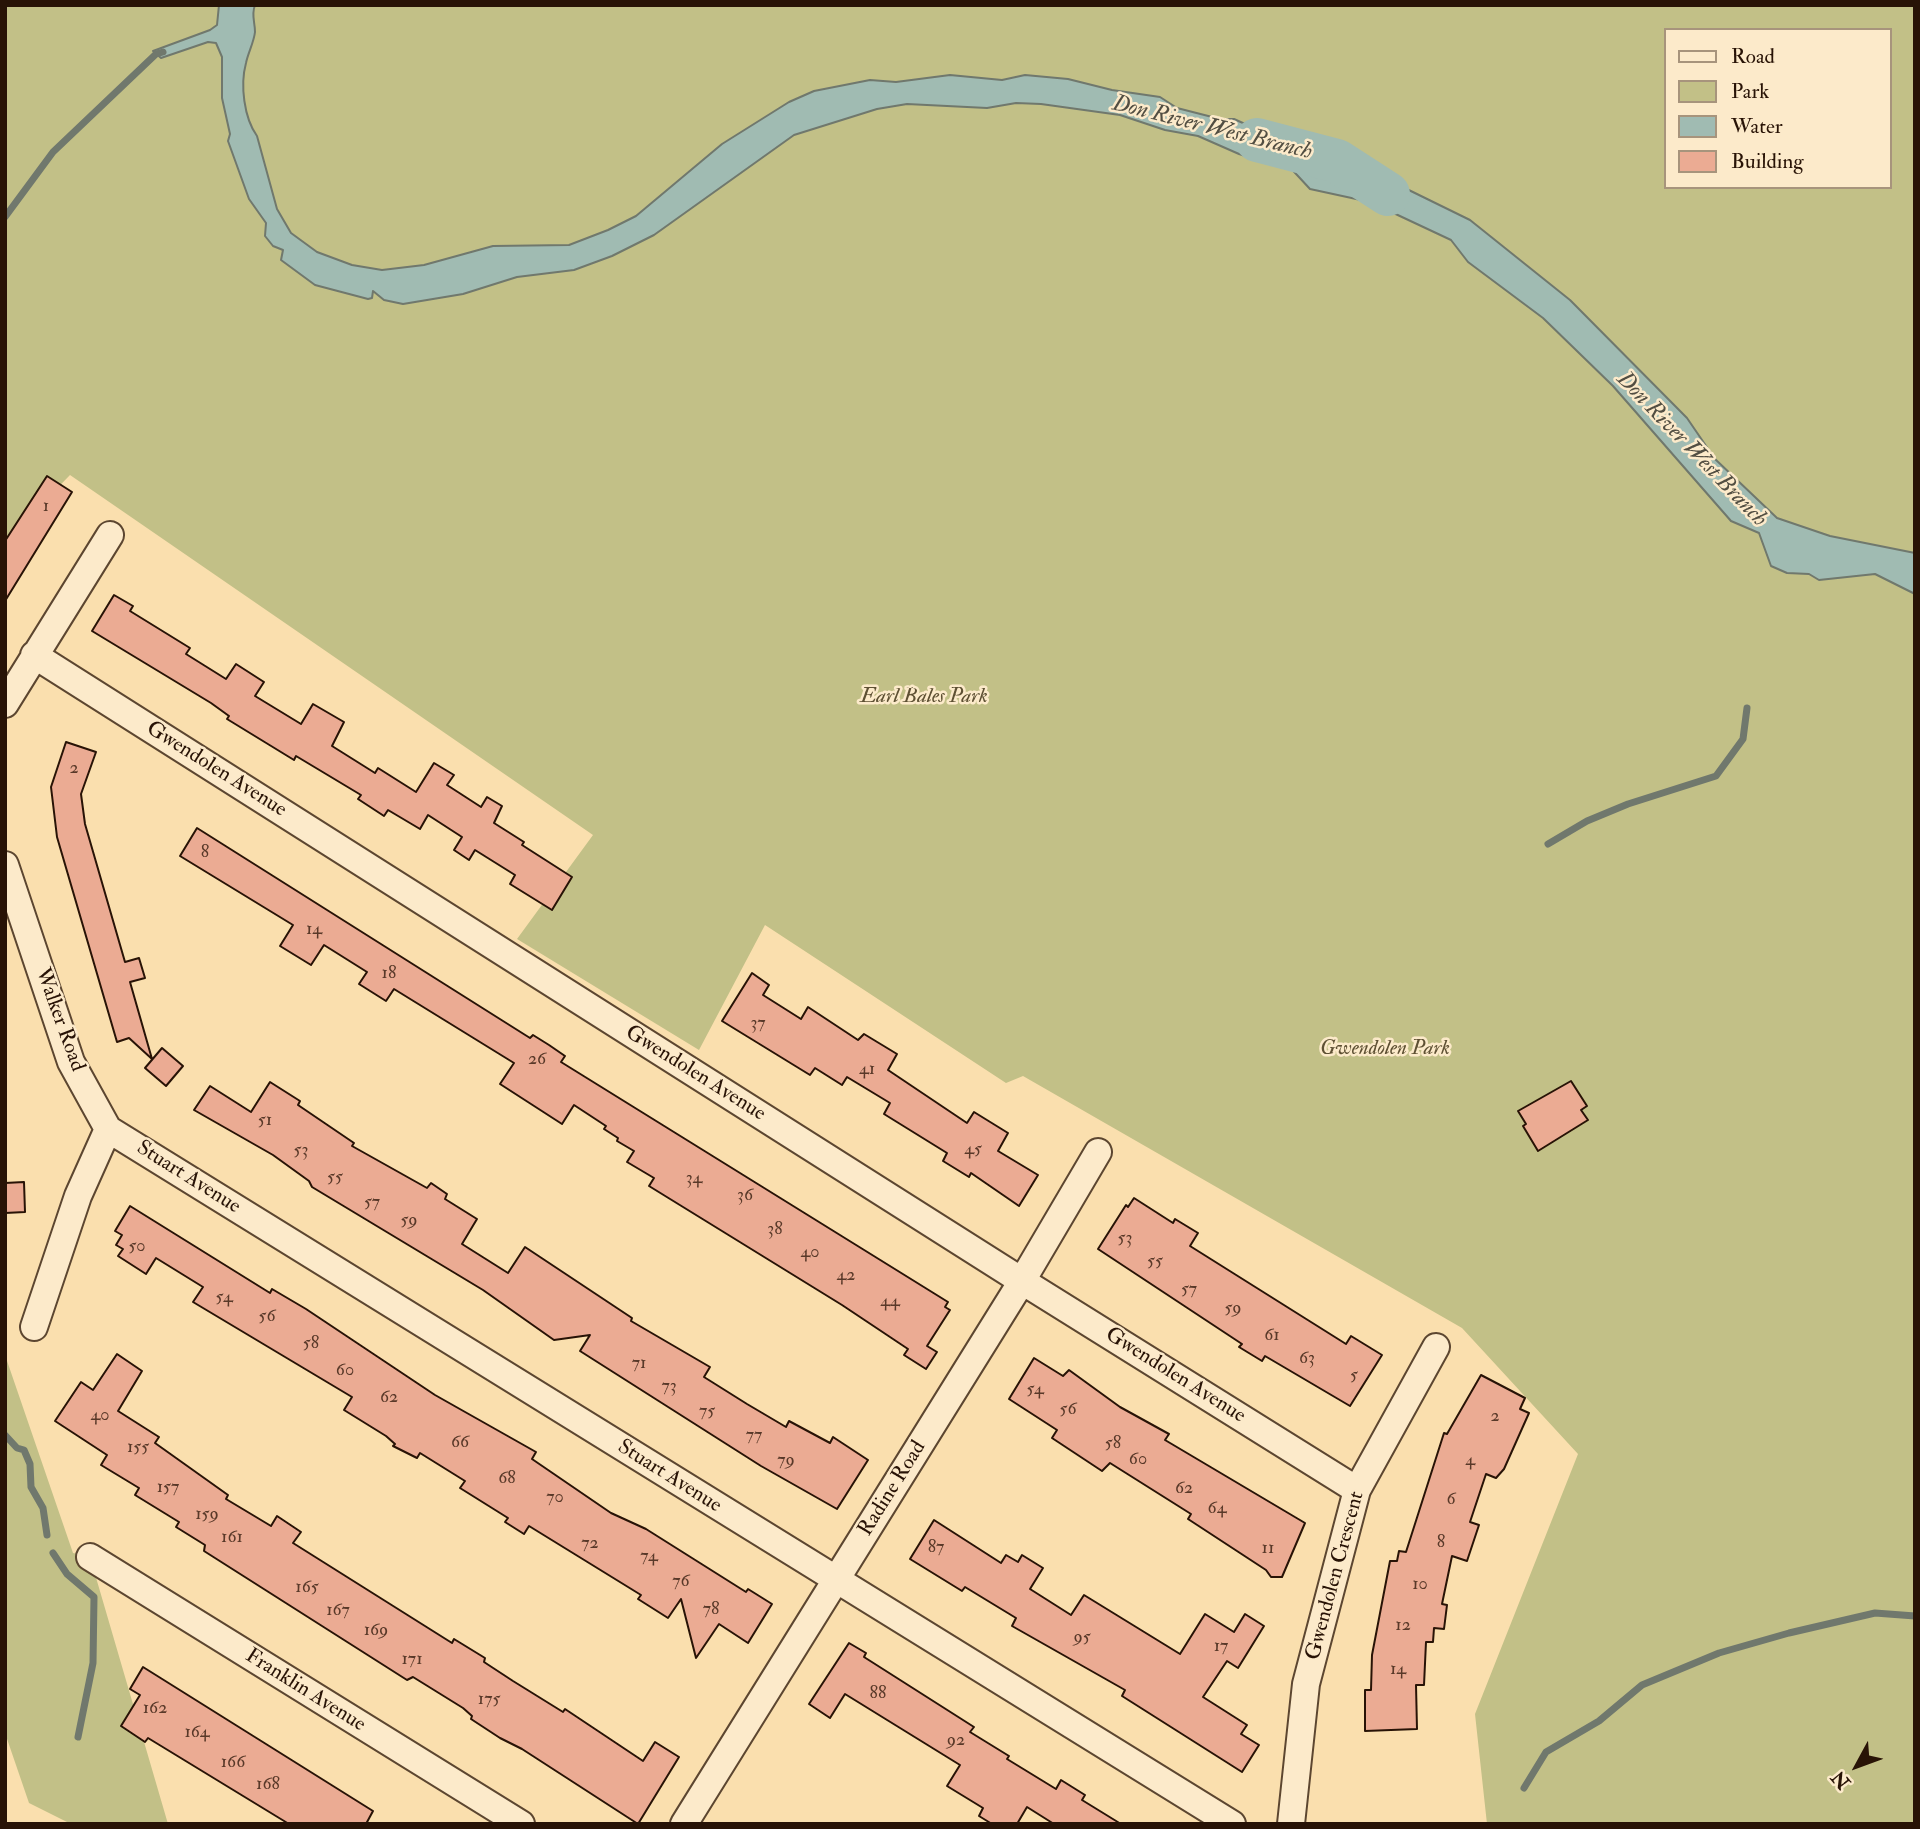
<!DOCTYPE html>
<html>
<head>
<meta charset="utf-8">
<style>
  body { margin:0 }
  #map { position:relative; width:1920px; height:1829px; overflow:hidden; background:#fadfae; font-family:"IM FELL Double Pica",serif }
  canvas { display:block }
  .frame { position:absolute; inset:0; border:7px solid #281306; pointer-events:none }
  .legend { position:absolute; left:1664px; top:28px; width:228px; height:161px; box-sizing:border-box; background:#fceaca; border:2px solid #a7947c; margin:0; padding:9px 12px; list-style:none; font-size:21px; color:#281306 }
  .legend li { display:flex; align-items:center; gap:14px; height:35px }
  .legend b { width:35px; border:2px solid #a7947c }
  .north { position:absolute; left:1822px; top:1731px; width:70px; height:70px; -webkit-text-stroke:5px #fceaca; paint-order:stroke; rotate:229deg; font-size:19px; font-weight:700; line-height:28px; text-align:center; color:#281306 }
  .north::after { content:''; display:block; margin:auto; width:24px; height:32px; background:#281306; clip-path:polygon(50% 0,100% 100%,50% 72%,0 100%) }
</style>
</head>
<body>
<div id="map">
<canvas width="1920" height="1829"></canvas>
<div class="frame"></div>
<ul class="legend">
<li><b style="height:9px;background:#fceaca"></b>Road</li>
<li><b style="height:19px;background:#c2c087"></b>Park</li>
<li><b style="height:19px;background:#a0bbb2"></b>Water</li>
<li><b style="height:19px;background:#ebab93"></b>Building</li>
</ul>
<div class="north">N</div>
</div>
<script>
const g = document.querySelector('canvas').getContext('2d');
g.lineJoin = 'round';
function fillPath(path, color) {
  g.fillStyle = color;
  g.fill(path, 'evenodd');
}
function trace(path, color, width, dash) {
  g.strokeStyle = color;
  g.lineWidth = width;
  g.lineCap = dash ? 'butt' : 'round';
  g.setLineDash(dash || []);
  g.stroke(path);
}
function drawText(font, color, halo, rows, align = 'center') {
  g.font = font + ' "IM FELL Double Pica",serif';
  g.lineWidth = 5;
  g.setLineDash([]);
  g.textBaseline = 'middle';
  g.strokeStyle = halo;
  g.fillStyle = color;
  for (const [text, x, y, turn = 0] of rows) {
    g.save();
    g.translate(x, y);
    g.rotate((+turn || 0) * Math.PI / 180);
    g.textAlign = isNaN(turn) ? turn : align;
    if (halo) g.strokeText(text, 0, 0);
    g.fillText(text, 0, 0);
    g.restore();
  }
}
const green = new Path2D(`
  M5 5H1915V1824H1487L1475 1714 1578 1454 1462 1328 1023 1076 1006 1083 765 925 699 1050 517 939 593 835 70 475 5 542ZM1666 30H1890V187H1666Z
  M5 1355 73 1553 90 1557 168 1824H71L29 1803 5 1733Z`);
const water = new Path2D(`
  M219 5H255C251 15 255 22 255 32 254 42 248 53 246 63 240 85 244 118 257 136L277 209 291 233 317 252 352 265 382 270 424 265 493 246 569 245 608 230 636 216 722 144 789 102 814 91 870 80 896 82 950 75 1002 80 1025 75 1068 79 1112 90 1160 97 1177 108 1220 119H1234L1314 155 1368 170 1470 220 1570 300 1687 418 1715 459 1777 518 1830 536 1915 553V594L1875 574 1819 580 1809 574 1787 573 1771 566 1759 533 1731 521 1613 386 1543 318 1468 262 1451 240 1370 202 1310 189 1285 162 1271 164 1239 154 1198 136 1165 130 1120 115 1041 104 1016 103 987 108 907 104 877 109 794 135 654 235 612 256 574 270 517 277 463 294 403 304 384 300 373 291 372 298 368 299 315 285 281 260 283 250 273 246 265 236 266 223 249 199 228 141 230 134 222 98V57L216 43 208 42 161 58 153 51 210 30 217 25Z`);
const stream = new Path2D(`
  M5 217 53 152 156 54 163 52
  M1548 844 1587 821 1628 804 1716 776 1743 739 1747 708
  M5 1435 17 1448 24 1450 30 1464 31 1487 43 1508 47 1535
  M53 1553 67 1574 94 1597 93 1663 78 1737
  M1524 1788 1546 1752 1599 1721 1642 1685 1719 1653 1789 1633 1875 1613 1915 1616`);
const river = new Path2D(`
  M1257 140 1337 161 1388 194`);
const building = new Path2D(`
  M47 476 72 492 5 601V541Z
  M114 595 133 606 130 611 190 648 186 654 226 679 236 664 264 682 255 696 301 724 313 704 344 722 332 746 375 773 378 768 416 792 434 763 454 775 447 785 481 807 487 797 502 806 494 823 524 842 522 845 572 877 552 910 510 884 515 875 475 850 469 860 454 850 462 837 428 815 420 829 388 810 384 816 358 799 361 795 296 756 294 760 227 719 229 716 211 703 92 631Z
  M66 742 96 752 81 794 85 824 125 962 139 958 145 978 130 982 152 1059 129 1038 117 1042 57 837 51 787Z
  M197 828 530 1038 533 1035 549 1045 565 1056 561 1062 948 1302 945 1307 950 1310 927 1346 937 1352 926 1369 904 1355 908 1349 842 1305 649 1186 654 1178 627 1162 634 1151 617 1141 618 1138 604 1129 606 1126 574 1105 562 1124 500 1084 514 1063 394 989 386 1001 359 984 367 972 324 945 311 965 280 946 293 925 180 856Z
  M752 973 769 985 763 995 801 1019 808 1007 858 1040 864 1034 897 1054 888 1070 967 1123 974 1112 1008 1133 998 1151 1038 1175 1019 1206 971 1173 969 1177 943 1161 947 1153 884 1114 890 1103 847 1077 842 1085 815 1068 810 1075 722 1021Z
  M162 1048 183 1066 166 1086 145 1068Z
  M1571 1081 1587 1106 1581 1110 1588 1120 1538 1151 1523 1126 1526 1124 1518 1111Z
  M270 1082 300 1101 298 1105 354 1143 352 1146 427 1188 431 1183 447 1194 445 1199 477 1219 462 1244 508 1273 525 1247 632 1318 631 1321 710 1367 704 1377 747 1404 786 1427 789 1421 830 1443 833 1437 868 1460 837 1509 761 1466 580 1351 590 1335 554 1340 483 1290 312 1187 309 1181 273 1155 194 1110 210 1086 251 1112Z
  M24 1182 25 1212 5 1213V1183Z
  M1134 1198 1173 1223 1175 1219 1198 1233 1190 1246 1346 1344 1351 1336 1382 1355 1350 1406 1265 1356 1262 1361 1239 1347 1242 1344 1098 1249 1126 1205 1128 1207Z
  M130 1206 270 1293 272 1289 306 1309 435 1395 536 1452 532 1459 611 1513 646 1529 746 1592 748 1589 772 1604 748 1643 719 1624 696 1658 681 1599 668 1618 638 1599 641 1595 529 1526 524 1534 505 1522 508 1518 460 1488 465 1481 420 1453 417 1458 393 1446 395 1444 386 1436 344 1410 352 1397 193 1302 203 1287 156 1258 146 1274 118 1256 123 1249 116 1245 122 1235 115 1231Z
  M117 1354 142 1371 118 1411 159 1437 155 1443 228 1495 226 1499 271 1526 277 1516 301 1532 293 1543 452 1643 454 1639 485 1658 484 1662 513 1681 563 1712 565 1709 643 1761 655 1742 679 1757 638 1824 522 1749 500 1738 471 1719 472 1716 463 1708 413 1677 407 1680 204 1551 205 1545 176 1527 179 1522 135 1495 139 1488 101 1465 107 1455 55 1421 81 1382 93 1390Z
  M1034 1358 1063 1376 1069 1370 1120 1407 1169 1434 1165 1440 1305 1523 1282 1577H1271L1266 1570 1188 1519 1191 1514 1110 1463 1102 1471 1052 1438 1057 1430 1009 1399Z
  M1481 1375 1525 1398 1520 1409 1529 1413 1504 1469 1496 1478 1486 1474 1470 1522 1479 1525 1467 1561 1452 1556 1442 1604 1447 1605 1444 1629 1434 1628 1433 1642H1426L1424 1685H1416L1417 1729 1365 1731V1690H1371L1372 1655 1390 1561H1397L1399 1551 1406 1552 1444 1433 1447 1434Z
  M934 1520 1001 1563 1006 1555 1018 1562 1022 1555 1043 1568 1030 1589 1071 1615 1084 1595 1180 1654 1205 1614 1234 1632 1245 1614 1264 1626 1238 1668 1227 1661 1203 1697 1247 1725 1241 1734 1259 1745 1242 1772 1122 1696 1125 1690 1012 1626 1016 1618 965 1587 962 1591 910 1559Z
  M849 1643 866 1653 864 1657 974 1727 970 1732 1009 1756 1007 1759 1056 1789 1061 1780 1085 1795 1082 1800 1121 1824H1054L1027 1807 1017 1824H992L979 1816 983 1808 947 1786 960 1765 845 1694 830 1718 809 1704Z
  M143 1667 373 1811 366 1824H289L148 1738 145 1742 121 1726 140 1695 130 1689Z`);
const street = new Path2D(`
  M34 655 1022 1281 1357 1490
  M5 704 110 535
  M5 865 71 1062 108 1129 78 1196 34 1327
  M108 1129 1232 1824
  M90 1557 521 1824
  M684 1824 1022 1281 1098 1152
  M1291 1824 1306 1684 1357 1490 1436 1347`);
const numberNames = [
  ["1",46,507],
  ["2",74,769],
  ["8",205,853],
  ["14",314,930],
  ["18",389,974],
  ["37",758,1024],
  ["26",537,1060],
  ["41",867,1070],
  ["51",265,1121],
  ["45",973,1150],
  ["53",301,1151],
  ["55",335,1178],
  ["34",694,1179],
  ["36",745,1196],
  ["57",372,1203],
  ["59",409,1221],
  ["38",775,1230],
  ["53",1125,1239],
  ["50",137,1247],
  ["40",810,1253],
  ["55",1155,1262],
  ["42",846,1276],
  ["57",1189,1290],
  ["54",224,1298],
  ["44",890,1302],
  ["59",1233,1309],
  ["56",267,1317],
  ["61",1272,1336],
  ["58",311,1344],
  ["63",1307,1359],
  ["71",639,1364],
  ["60",345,1371],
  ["5",1354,1376],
  ["73",669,1387],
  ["54",1035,1390],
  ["62",389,1398],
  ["56",1068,1410],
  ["75",707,1412],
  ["40",100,1416],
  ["2",1495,1417],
  ["77",754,1436],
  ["66",460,1443],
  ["58",1113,1444],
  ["155",138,1448],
  ["60",1138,1460],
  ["79",786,1461],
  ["4",1470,1461],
  ["68",507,1479],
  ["157",168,1488],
  ["62",1184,1489],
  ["70",555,1498],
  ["6",1451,1500],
  ["64",1217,1509],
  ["159",207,1515],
  ["161",232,1538],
  ["8",1441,1543],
  ["72",590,1544],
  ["87",936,1548],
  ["11",1268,1549],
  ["74",649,1557],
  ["76",681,1582],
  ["10",1420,1585],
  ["165",307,1588],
  ["78",711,1610],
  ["167",338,1611],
  ["12",1403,1626],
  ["169",376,1631],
  ["95",1082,1638],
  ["17",1221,1647],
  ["171",412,1660],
  ["14",1398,1670],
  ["88",878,1694],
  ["175",489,1700],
  ["162",155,1709],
  ["164",197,1733],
  ["92",956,1741],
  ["166",233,1763],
  ["168",268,1785]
];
const parkNames = [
  ["Earl Bales Park",924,697],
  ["Gwendolen Park",1385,1049]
];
const streetNames = [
  ["Gwendolen Avenue",216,770,32],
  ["Walker Road",59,1020,70],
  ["Gwendolen Avenue",695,1074,32],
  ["Stuart Avenue",188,1178,32],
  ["Gwendolen Avenue",1175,1376,32],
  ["Stuart Avenue",669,1477,32],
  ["Radine Road",893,1489,-58],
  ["Gwendolen Crescent",1336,1576,-75],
  ["Franklin Avenue",305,1691,32]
];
const waterNames = [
  ["Don River West Branch",1212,129,14],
  ["Don River West Branch",1691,450,46]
];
fillPath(green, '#c2c087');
fillPath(water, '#a0bbb2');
trace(water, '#70786d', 2);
trace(stream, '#70786d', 7);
trace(river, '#a0bbb2', 44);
fillPath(building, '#ebab93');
trace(building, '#281306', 2);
trace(street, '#5c4630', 30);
trace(street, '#fceaca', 26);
drawText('18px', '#593929', null, numberNames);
drawText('italic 21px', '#5e5033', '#fceaca', parkNames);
drawText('21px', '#281306', '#fceaca', streetNames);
drawText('italic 23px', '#524e42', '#fceaca', waterNames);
</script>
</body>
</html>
